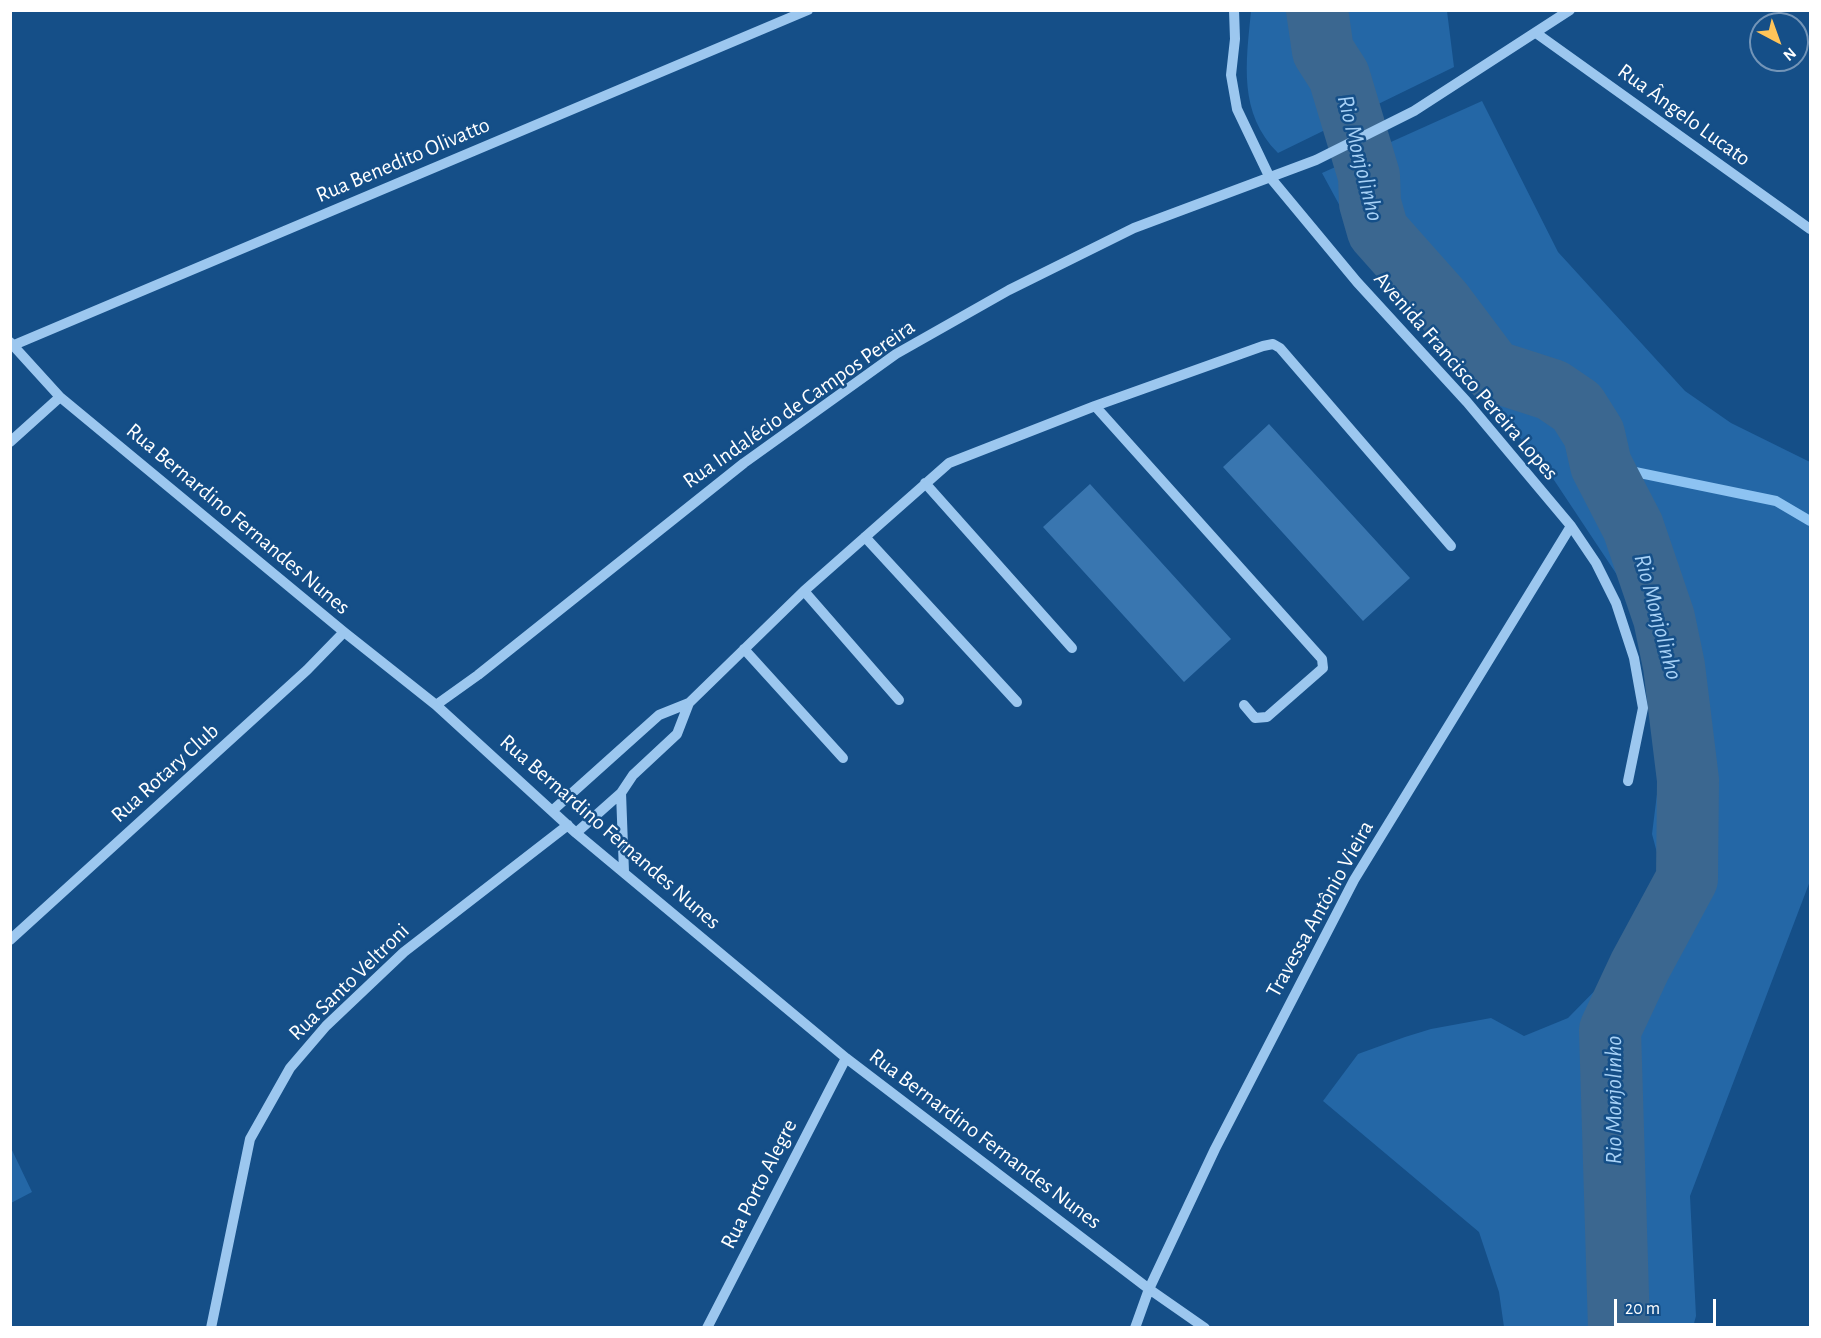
<!DOCTYPE html>
<html>
<head>
<meta charset="utf-8">
<style>
  body { margin:0 }
  #map { position:relative; width:1821px; height:1338px; overflow:hidden; background:#154f88; font-family:"Alegreya Sans",sans-serif }
  canvas { display:block }
  .frame { position:absolute; inset:0; border:12px solid #fff; pointer-events:none }
  .north { position:absolute; left:1749px; top:12px; width:60px; height:60px; box-sizing:border-box; background:#154f88; border:2px solid #7395b8; border-radius:50%; rotate:139deg; font-size:16px; font-weight:700; line-height:24px; text-align:center; color:#fff }
  .north::after { content:''; display:block; margin:auto; width:21px; height:27px; background:#ffc459; clip-path:polygon(50% 0,100% 100%,50% 72%,0 100%) }
  .scale { position:absolute; left:1614px; top:1299px; width:102px; height:27px; box-sizing:border-box; border:3px solid #fff; border-top:0; padding-left:8px; font-size:18px; line-height:21px; white-space:nowrap; color:#fff; -webkit-text-stroke:4px #154f88; paint-order:stroke }
</style>
</head>
<body>
<div id="map">
<canvas width="1821" height="1338"></canvas>
<div class="frame"></div>
<div class="north">N</div>
<div class="scale">20 m</div>
</div>
<script>
const g = document.querySelector('canvas').getContext('2d');
g.lineJoin = 'round';
function fillPath(path, color) {
  g.fillStyle = color;
  g.fill(path, 'evenodd');
}
function trace(path, color, width, dash) {
  g.strokeStyle = color;
  g.lineWidth = width;
  g.lineCap = dash ? 'butt' : 'round';
  g.setLineDash(dash || []);
  g.stroke(path);
}
function drawText(font, color, halo, rows, align = 'center') {
  g.font = font + ' "Alegreya Sans",sans-serif';
  g.lineWidth = 5;
  g.setLineDash([]);
  g.textBaseline = 'middle';
  g.strokeStyle = halo;
  g.fillStyle = color;
  for (const [text, x, y, turn = 0] of rows) {
    g.save();
    g.translate(x, y);
    g.rotate((+turn || 0) * Math.PI / 180);
    g.textAlign = isNaN(turn) ? turn : align;
    if (halo) g.strokeText(text, 0, 0);
    g.fillText(text, 0, 0);
    g.restore();
  }
}
const green = new Path2D(`
  M1251 11H1447L1454 67 1278 153C1238 113 1246 63 1251 11Z
  M1482 101 1558 252 1685 391 1731 423 1810 462V881L1690 1196 1696 1316 1693 1327H1504L1499 1292 1479 1232 1323 1101 1358 1054 1405 1037 1431 1029 1491 1018 1524 1036 1568 1018 1620 965 1665 883 1652 834 1660 770 1661 695 1641 611 1548 471 1367 256 1322 173Z
  M10 1146 32 1192 11 1203H10Z`);
const stream = new Path2D(`
  M1601 465 1776 501 1810 521`);
const river = new Path2D(`
  M1317 10 1323 51 1339 76 1369 176 1370 203 1378 231 1442 303 1493 371 1552 390 1577 407 1594 434 1601 465 1633 527 1664 618 1674 666 1688 780 1687 879 1640 966 1610 1030 1619 1328`);
const building = new Path2D(`
  M1269 424 1410 578 1363 621 1223 467Z
  M1090 484 1231 639 1184 682 1043 527Z`);
const minor = new Path2D(`
  M1234 10 1235 39 1231 75 1237 109 1269 176 1357 282 1467 402 1571 526 1596 563 1616 603 1634 658 1643 708 1628 781
  M1536 33 1810 229
  M10 342 60 397 344 632 436 705 576 833 846 1058 1149 1289 1205 1328
  M14 345 808 10
  M1095 406 1322 659 1323 668 1267 717 1255 718 1244 705
  M10 442 60 397
  M925 483 1072 648
  M865 537 1017 702
  M804 591 899 700
  M744 649 843 758
  M436 705 478 675 744 463 896 354 1009 290 1134 228 1316 160 1414 111 1570 10
  M621 793 624 872
  M552 811 659 715 689 703 804 591 949 463 1095 406 1263 346 1273 344 1280 348 1451 546
  M576 833 621 793 633 775 677 734 689 703
  M10 940 307 670 344 632
  M211 1328 250 1139 290 1068 326 1026 404 952 568 825
  M707 1328 846 1058
  M1135 1328 1149 1289 1215 1149 1354 880 1571 526`);
const streetNames = [
  ["Rua Ângelo Lucato",1684,115,36],
  ["Rua Benedito Olivatto",403,160,-23],
  ["Avenida Francisco Pereira Lopes",1466,376,49],
  ["Rua Indalécio de Campos Pereira",799,404,-35],
  ["Rua Bernardino Fernandes Nunes",238,519,40],
  ["Rua Rotary Club",165,773,-42],
  ["Rua Bernardino Fernandes Nunes",610,832,41],
  ["Travessa Antônio Vieira",1320,909,-61],
  ["Rua Santo Veltroni",349,982,-44],
  ["Rua Bernardino Fernandes Nunes",985,1139,37],
  ["Rua Porto Alegre",759,1184,-63]
];
const waterNames = [
  ["Rio Monjolinho",1360,158,76],
  ["Rio Monjolinho",1658,617,75],
  ["Rio Monjolinho",1614,1100,-90]
];
fillPath(green, '#2467a6');
trace(stream, '#8dc3f2', 10);
trace(river, '#3b6790', 62);
fillPath(building, '#3976b0');
trace(minor, '#9cc7ef', 10);
drawText('22px', '#fff', '#154f88', streetNames);
drawText('italic 24px', '#a7d1f6', '#154f88', waterNames);
</script>
</body>
</html>
